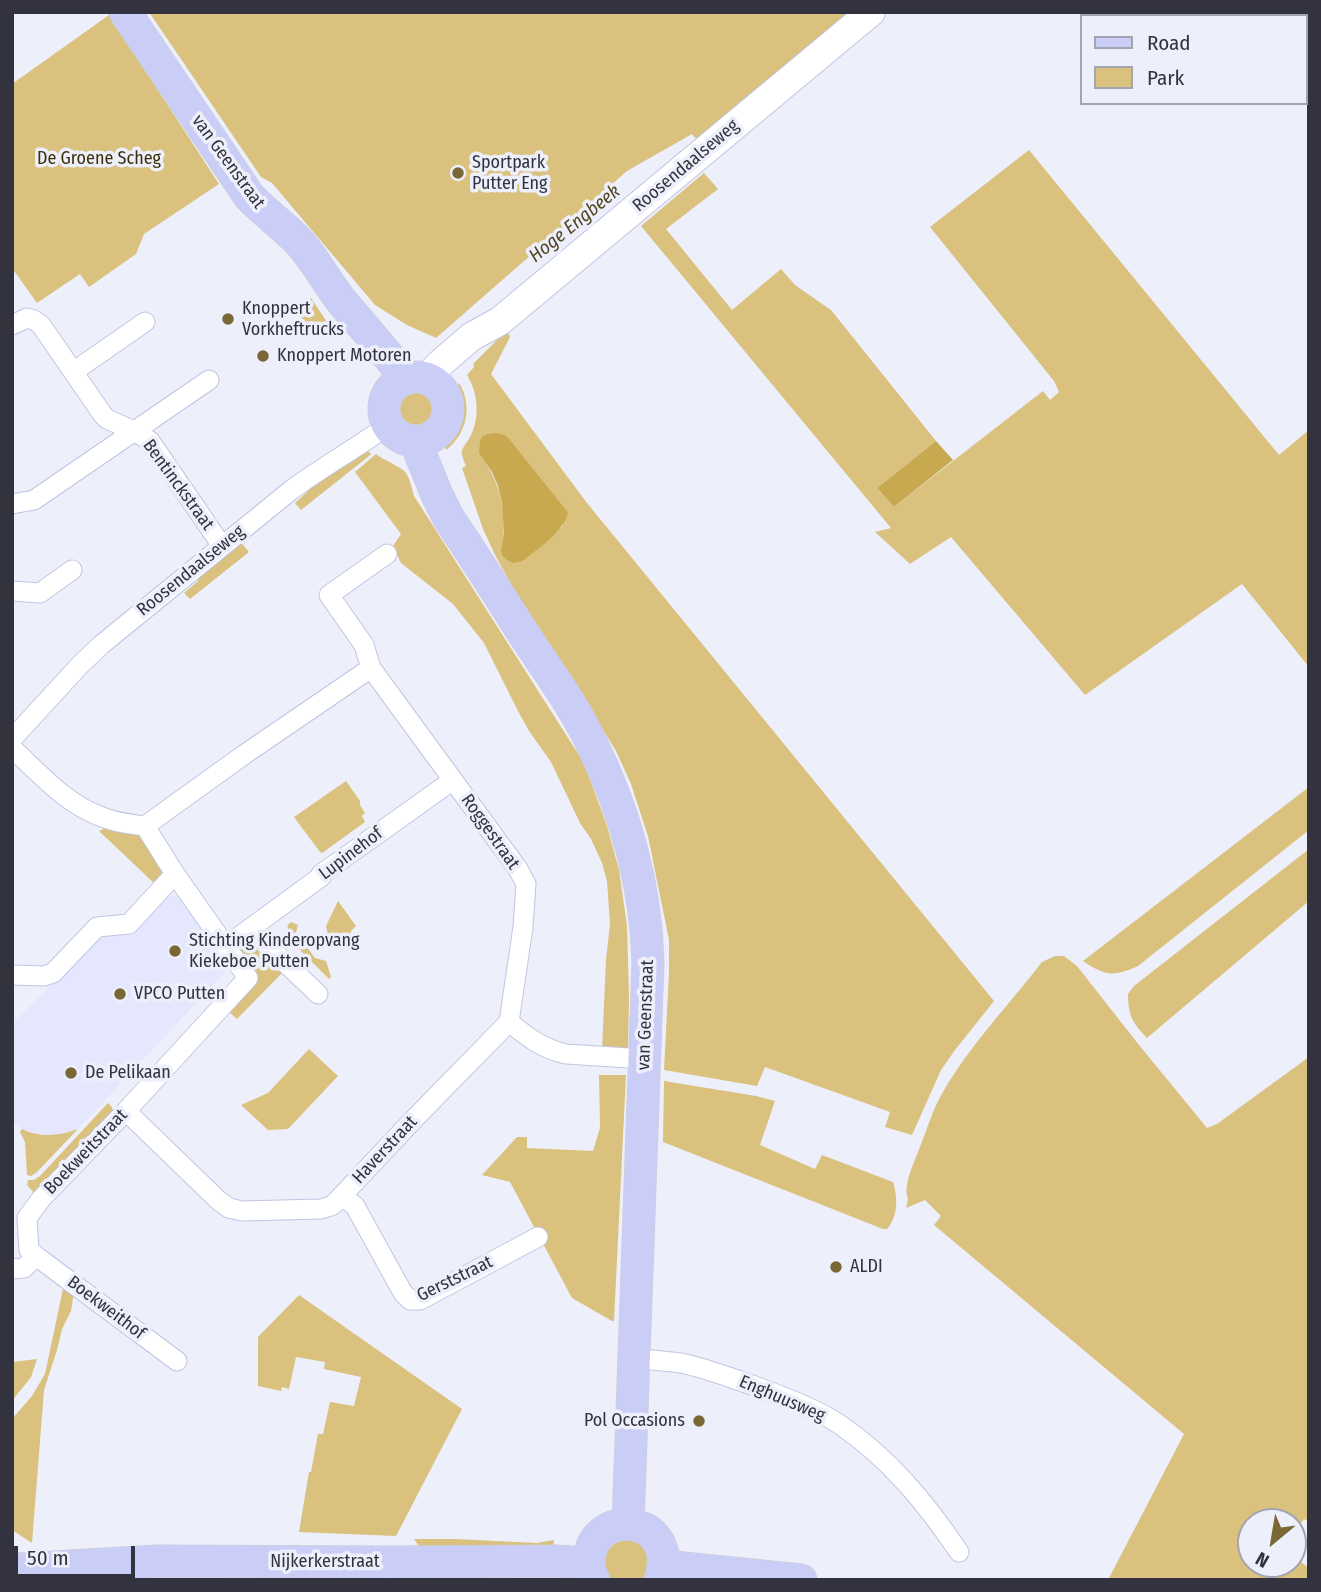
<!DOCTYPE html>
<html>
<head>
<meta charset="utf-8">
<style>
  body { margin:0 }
  #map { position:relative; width:1321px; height:1592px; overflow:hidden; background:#edeffb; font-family:"Fira Sans Condensed",sans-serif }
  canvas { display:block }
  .frame { position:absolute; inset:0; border:14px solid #32333f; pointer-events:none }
  .legend { position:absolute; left:1080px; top:14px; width:228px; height:91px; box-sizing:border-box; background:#edeffb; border:2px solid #a2a4b0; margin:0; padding:9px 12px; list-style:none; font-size:21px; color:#32333f }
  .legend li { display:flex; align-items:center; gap:14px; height:35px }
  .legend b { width:35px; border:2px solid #a2a4b0 }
  .north { position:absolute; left:1237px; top:1508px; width:70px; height:70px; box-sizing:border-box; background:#edeffb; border:2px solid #a2a4b0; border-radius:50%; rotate:210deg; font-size:19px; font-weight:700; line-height:28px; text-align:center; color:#32333f }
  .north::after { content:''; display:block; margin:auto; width:24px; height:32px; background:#796735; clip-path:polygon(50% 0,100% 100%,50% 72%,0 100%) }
  .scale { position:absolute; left:14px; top:1546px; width:121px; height:32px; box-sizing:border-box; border:4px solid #32333f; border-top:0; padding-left:9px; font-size:21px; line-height:24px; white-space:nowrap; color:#32333f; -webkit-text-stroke:5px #edeffb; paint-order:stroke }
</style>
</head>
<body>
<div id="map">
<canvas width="1321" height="1592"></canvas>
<div class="frame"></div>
<ul class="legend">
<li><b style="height:9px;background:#cacdf5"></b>Road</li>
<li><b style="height:19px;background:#dac17e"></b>Park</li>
</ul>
<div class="north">N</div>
<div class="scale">50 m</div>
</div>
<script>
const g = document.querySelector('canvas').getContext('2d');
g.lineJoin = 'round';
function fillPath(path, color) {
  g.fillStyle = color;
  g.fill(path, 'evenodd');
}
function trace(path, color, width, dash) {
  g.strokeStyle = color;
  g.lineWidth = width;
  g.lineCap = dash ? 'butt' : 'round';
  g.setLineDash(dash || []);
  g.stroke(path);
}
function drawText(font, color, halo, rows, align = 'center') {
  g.font = font + ' "Fira Sans Condensed",sans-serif';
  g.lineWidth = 7;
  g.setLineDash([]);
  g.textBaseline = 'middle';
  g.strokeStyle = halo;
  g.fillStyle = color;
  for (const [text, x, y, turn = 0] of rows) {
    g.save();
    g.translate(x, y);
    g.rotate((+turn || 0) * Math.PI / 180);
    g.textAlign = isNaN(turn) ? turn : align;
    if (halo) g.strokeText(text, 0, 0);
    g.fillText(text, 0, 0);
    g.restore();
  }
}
const built = new Path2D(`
  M172 895 179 897 229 968 78 1129 66 1134 54 1135 30 1134 22 1129 12 1121V1025L98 935 133 933 168 897Z`);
const green = new Path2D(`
  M149 12H853L698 141 692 134 627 171 436 338 407 325 375 305 272 183 261 177Z
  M109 15 219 184 144 234 136 254 89 287 80 274 37 303 12 268V84Z
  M1029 150 1279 455 1309 430V667L1242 584 1085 695 951 537 910 564 875 532 891 528 641 226 704 173 718 189 666 229 732 310 781 269 795 285 831 310 936 441 877 488 894 507 1043 391 1050 400 1059 392 1054 381 930 227Z
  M311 298 331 328 312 333 296 309Z
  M507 330 510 337 491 374 587 503 994 1001 955 1050 941 1070 912 1135 885 1127 890 1112 765 1067 757 1086 664 1070 669 973V940L648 836 631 784 616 751 558 657 515 591 496 557 483 529 462 468 466 466C464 461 461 455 462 450 464 445 469 440 471 435 480 416 478 393 467 375L474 367 473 364ZM511 441 568 512 562 527 523 561 501 549C508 522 502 489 487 465Z
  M459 383C473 405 467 434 446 450 444 438 454 430 457 418 460 406 454 394 459 383Z
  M399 409a17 17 0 1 1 34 0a17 17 0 1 1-34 0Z
  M367 450 371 454 369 456 301 510 295 503 308 491V487Z
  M376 454C383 460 402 467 406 473 410 479 412 489 414 496L584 763 607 826 619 870 627 926 629 998 628 1048 602 1051 606 960 610 924 607 881 602 863 591 839 580 823 551 762 529 731 518 711 484 643 453 604 401 563 393 546 401 534 355 472Z
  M239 540 249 552 190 599 184 593 198 581 200 572Z
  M346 781 360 801V805L365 813 362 816 365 822 322 853 320 852 294 817Z
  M1309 787V830L1138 966C1113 977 1105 976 1083 961Z
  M110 826 141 833 165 872 156 885 99 831Z
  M1309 849V901L1147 1038C1133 1023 1128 1016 1128 994L1134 986Z
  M338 901 356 926 351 931 349 941 328 935 326 926Z
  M291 922 298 925 295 936 306 946 315 958 326 961 331 977 329 979 286 936 288 925Z
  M248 940 284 971 237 1019 228 1011 257 981 238 947Z
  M1055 956H1064L1077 966 1139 1045 1207 1128 1217 1124 1309 1057V1522L1304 1519 1293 1534V1522H1251V1564H1293V1556L1309 1568V1575L1306 1580H1108L1184 1434 934 1225 941 1216 925 1200 906 1208 908 1199C903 1186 913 1165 918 1152 926 1133 932 1110 943 1092 970 1045 1009 1005 1042 962Z
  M309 1049 338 1076 288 1129 268 1130 241 1105 268 1093Z
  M599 1075H626L614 1321H612L572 1298 510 1182 482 1175 517 1137H527V1148L593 1151 600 1128Z
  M664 1081 756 1096 775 1101 760 1145 815 1169 822 1155 893 1182C898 1198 898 1217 887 1229H883L663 1142Z
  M108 1103 112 1107 114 1115 35 1194 27 1185 28 1180H34L40 1176Z
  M22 1129C39 1138 60 1136 78 1129L37 1172 31 1176 27 1175 25 1142 20 1132Z
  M64 1284 74 1292 71 1311 62 1329 57 1350 44 1390 32 1543 12 1530V1419L32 1396 45 1374Z
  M299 1295 462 1409 396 1536 299 1532 309 1472H311L318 1434H323L330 1402 354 1406 361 1377 324 1369 325 1362 296 1357 289 1389 282 1387 281 1391 258 1386V1337Z
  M37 1359 31 1377 12 1401V1362Z
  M414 1539H455L537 1543 554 1540 553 1548H420Z
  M628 1539 642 1545 650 1556 647 1576 643 1580H612C597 1562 606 1542 628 1539Z`);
const water = new Path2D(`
  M497 433 505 435 511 441 568 512C567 529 536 550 523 561L514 563 507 560 502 555 501 549 504 533 502 503 498 486 492 472 479 453 480 441 483 436 489 434Z
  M936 441 953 460 894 507 877 488Z`);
const street = new Path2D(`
  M12 325 27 318 34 320 41 325 103 415 107 419 134 431 150 441 222 546
  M73 372 145 322
  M12 504 34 500 209 380
  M12 591 40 593 72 570
  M371 668 364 645 329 595 387 554
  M12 739 80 665 101 645 290 491C322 467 357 448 388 425
  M12 748C40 774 66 804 102 817 116 823 130 824 145 826L175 874 248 978 126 1111 41 1199 27 1218 29 1250 36 1256 24 1268 12 1269
  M145 826 245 754 371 668 518 869 526 884 523 927 509 1022
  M250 929 318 994
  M226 946 322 876 321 874 327 870 453 780
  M12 975 44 976 53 973 97 927 129 924 175 874
  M126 1111 218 1200 229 1208 242 1211 321 1209 331 1206 336 1202 414 1119 509 1022C527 1037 543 1049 566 1054L645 1059
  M342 1196 355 1206 403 1293 410 1300H420L538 1237
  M36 1256 177 1361
  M633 1358C649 1360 665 1361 681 1363 705 1368 728 1377 752 1385 781 1396 813 1407 839 1424 889 1458 926 1503 959 1552`);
const secondary = new Path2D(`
  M425 379 442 362 471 337 500 321 871 12`);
const primary = new Path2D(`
  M125 12 249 196C265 213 284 226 300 243 317 262 328 285 344 304 365 329 387 353 406 379
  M384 409a32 32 0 1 1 64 0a32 32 0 1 1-64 0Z
  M415 441 437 495 449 519C476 558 501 599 527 639 548 671 572 703 589 738 624 808 646 883 648 962L628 1524
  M664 1566 801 1580
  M19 1569 157 1561 389 1562 556 1561 589 1563
  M594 1580C589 1572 588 1562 590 1553 601 1506 680 1518 660 1580`);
const markers = [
  [458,173,7,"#796735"],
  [228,319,7,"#796735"],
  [263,356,7,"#796735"],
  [175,951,7,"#796735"],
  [120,994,7,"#796735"],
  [71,1073,7,"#796735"],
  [836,1267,7,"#796735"],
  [699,1421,7,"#796735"]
];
const parkNames = [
  ["De Groene Scheg",99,159]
];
const streetNames = [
  ["van Geenstraat",228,162,54],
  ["Roosendaalseweg",686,166,-40],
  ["Bentinckstraat",178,485,54],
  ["Roosendaalseweg",191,571,-39],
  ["Roggestraat",490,832,55],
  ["Lupinehof",351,854,-37],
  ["van Geenstraat",646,1015,-88],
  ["Haverstraat",385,1150,-47],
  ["Boekweitstraat",86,1152,-46],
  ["Gerststraat",455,1279,-26],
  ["Boekweithof",106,1308,37],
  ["Enghuusweg",782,1399,23],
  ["Nijkerkerstraat",325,1562]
];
const poiNames = [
  ["Sportpark",472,163],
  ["Putter Eng",472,184],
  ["Knoppert",242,309],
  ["Vorkheftrucks",242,330],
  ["Knoppert Motoren",277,356],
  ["Stichting Kinderopvang",189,941],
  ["Kiekeboe Putten",189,962],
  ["VPCO Putten",134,994],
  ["De Pelikaan",85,1073],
  ["ALDI",850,1267],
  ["Pol Occasions",685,1421,"right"]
];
const waterNames = [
  ["Hoge Engbeek",575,224,-39]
];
fillPath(built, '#e4e7fe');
fillPath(green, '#dac17e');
fillPath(water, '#c8a950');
trace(street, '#c1c5e2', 21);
trace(secondary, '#c1c5e2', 30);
trace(primary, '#ceced1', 33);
trace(street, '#fff', 19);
trace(secondary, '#fff', 28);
trace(primary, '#cacdf5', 32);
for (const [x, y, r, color] of markers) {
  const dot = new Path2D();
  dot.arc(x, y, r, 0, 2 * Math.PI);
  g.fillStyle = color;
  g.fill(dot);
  trace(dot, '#edeffb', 2.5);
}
drawText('18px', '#3d3009', '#edeffb', parkNames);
drawText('18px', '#32333f', '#edeffb', streetNames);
drawText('18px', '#32333f', '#edeffb', poiNames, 'left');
drawText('italic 19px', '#534620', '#edeffb', waterNames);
</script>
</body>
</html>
